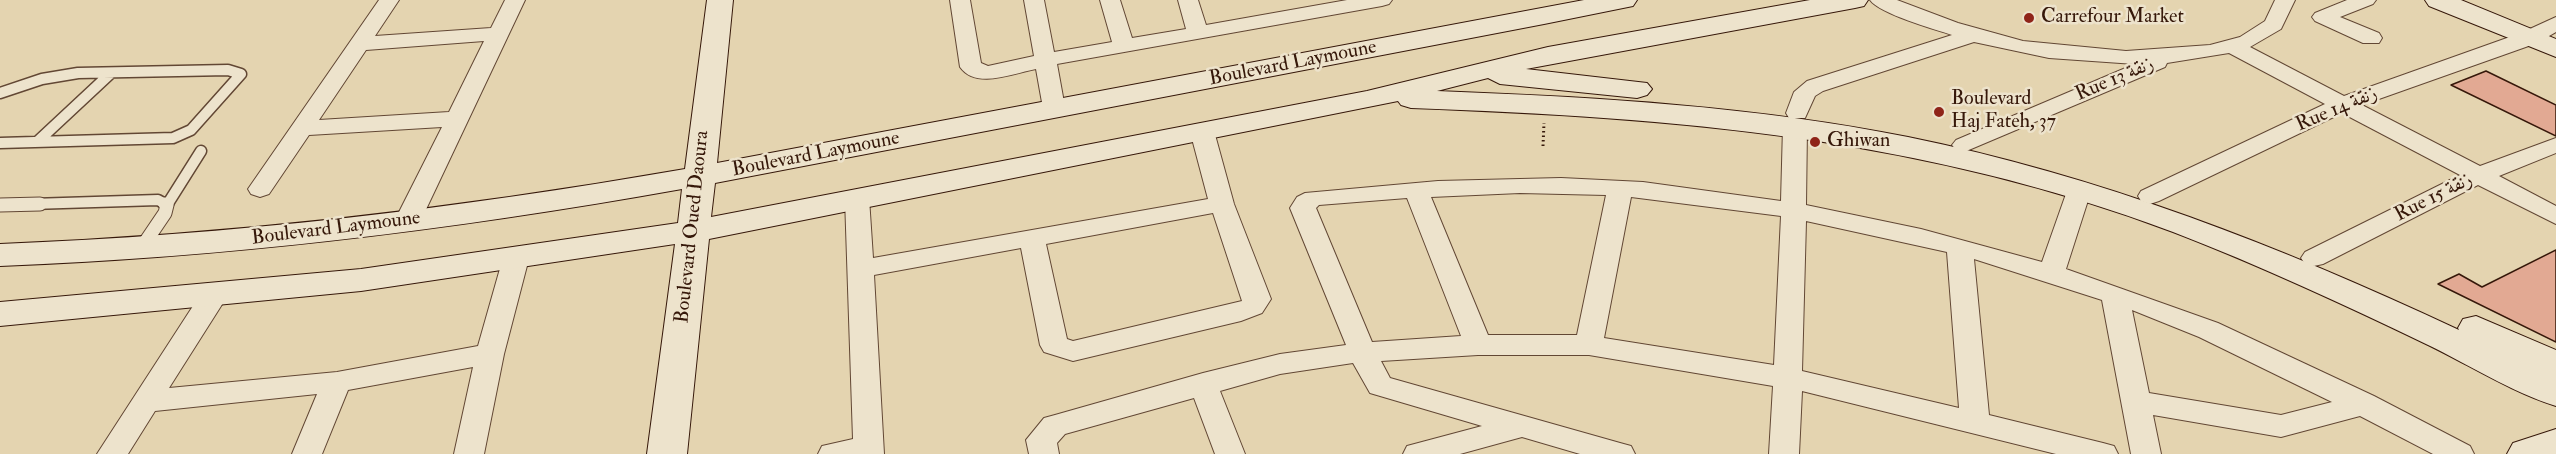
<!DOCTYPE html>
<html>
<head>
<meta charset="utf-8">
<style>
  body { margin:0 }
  canvas { display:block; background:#e4d4b0 }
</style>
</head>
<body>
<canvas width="2556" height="454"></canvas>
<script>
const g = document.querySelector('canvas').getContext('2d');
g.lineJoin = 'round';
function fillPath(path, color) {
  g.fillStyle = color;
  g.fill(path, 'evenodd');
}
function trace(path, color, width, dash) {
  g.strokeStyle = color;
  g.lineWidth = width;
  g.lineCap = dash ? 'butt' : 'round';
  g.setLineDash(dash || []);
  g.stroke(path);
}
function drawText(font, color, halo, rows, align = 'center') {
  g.font = font + ' "IM FELL Double Pica",Amiri,serif';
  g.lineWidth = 5;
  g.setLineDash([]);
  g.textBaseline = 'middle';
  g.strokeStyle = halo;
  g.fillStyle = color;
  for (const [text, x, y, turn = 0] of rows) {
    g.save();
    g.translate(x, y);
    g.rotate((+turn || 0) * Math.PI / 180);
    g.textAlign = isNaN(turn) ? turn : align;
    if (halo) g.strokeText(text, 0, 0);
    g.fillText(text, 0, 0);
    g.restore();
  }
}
const building = new Path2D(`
  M2486 71 2556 105V136L2451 85Z
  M2556 250V342L2438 284 2459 274 2482 287Z`);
const path = new Path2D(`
  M1543 146 1544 123`);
const laneFar1 = new Path2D(`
  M0 93 42 79 78 73 228 70 241 74 191 130 173 138 0 143
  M37 142 111 73
  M0 205 158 200 167 205
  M167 205 201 151`);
const lane = new Path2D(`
  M0 205 40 204
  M142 247 165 213 167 205 165 204`);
const street = new Path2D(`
  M379 0H399L375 36 491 28 505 0H525L421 220 417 226 408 228 399 226 395 220 442 127 309 135 269 194 260 197 251 194 248 189ZM484 41 449 112 319 120 366 50Z
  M950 0H970L981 63 988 66 1034 56 1024 0H1044L1054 52 1112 42 1100 0H1120L1132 38 1186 29 1178 0H1198L1206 25 1347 0H1392L1389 4 1382 6 1057 64 1065 108 1062 113H1046L1043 108 1036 69C1014 73 976 90 960 67Z
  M1870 0H1897L1958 23 2023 41 2126 51 2210 45 2240 37 2265 21 2275 0H2295L2281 29 2250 47 2344 96 2521 33 2556 17V32L2537 43 2362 105 2480 166 2556 138V153L2499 176 2556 206V224L2478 185 2323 264 2314 266 2305 264 2301 258 2305 252 2460 175 2342 113 2159 201 2150 204 2141 201 2138 196 2141 191 2325 104 2229 53 2167 63 2165 67 1964 152 1956 150 1952 145 1956 140 2135 64 2049 58 1974 42 1823 91 1815 96 1805 118H1789L1786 113 1794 92 1807 81 1952 35C1934 29 1880 14 1870 0Z
  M2347 0H2376L2373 4 2340 17 2379 33 2382 38 2379 43H2363L2315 21 2312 17 2315 13Z
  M1795 120 1803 122 1807 127 1806 205 1921 229 2042 262 2067 191 2070 186 2079 183 2088 186 2091 191 2066 269 2218 323 2374 396 2470 446 2474 454H2433L2360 416 2281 437 2153 415 2161 454H2131L2102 300 1974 259 1989 415 2103 443 2114 446 2118 454H2056L1802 391 1799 454H1769L1773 386 1589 355H1478L1381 361 1390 378 1620 443 1631 446 1635 454H1580L1522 437 1460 454H1403L1407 446 1482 426 1370 393 1353 363 1280 374 1220 391 1245 454H1215L1194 398 1065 434 1057 443 1059 454H1029L1026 440 1044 418 1055 415 1203 373 1280 354 1346 345 1290 208 1297 197 1305 193 1438 181 1561 178 1643 182 1781 201 1783 127 1787 122ZM1520 193 1606 195 1577 335H1488L1431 197ZM1631 197 1781 216 1774 365 1604 338ZM1407 198 1461 336 1372 342 1316 208 1319 205ZM1806 221 1947 252 1959 408 1802 371ZM2132 310 2199 337 2332 402 2281 415 2149 393Z
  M1202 124 1210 126 1214 131 1234 204 1271 299 1262 313 1241 321 1073 361 1044 352 1040 345 1021 248 874 275 884 454H818L822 446 853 439 845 198 848 193 857 190 866 193 869 198 873 258 1208 199 1190 131 1194 126ZM1213 213 1242 301 1073 341 1067 339 1046 244Z
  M516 250 525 252 529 258 504 354 484 454H454L473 367 348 390 322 454H292L317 394 155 411 128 454H97L204 289 214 286 224 289 228 295 169 388 337 372 478 346 503 258 507 252Z`);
const secondary = new Path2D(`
  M707 0H733L717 163 1584 0H1637L1633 6 1544 24 715 183 711 217 1367 91 1548 47 1810 0H1868L1864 6 1855 8 1526 69 1647 83 1652 89 1647 95 1637 98 1500 84 1488 78 1437 91C1595 97 1753 106 1908 137 2101 176 2282 247 2459 330L2458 328 2463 319 2476 316 2556 350V406C2511 392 2468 364 2426 344 2343 304 2259 265 2173 232 1920 137 1678 118 1411 108L1401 105 1398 101 709 239 687 454H647L675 244 361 291 0 326V302L361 269 678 223 682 189C453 230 232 257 0 266V244C231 235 457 209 685 169Z
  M2425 0H2461L2556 39V57L2429 6Z
  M2556 429V454H2507L2513 443Z`);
const markers = [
  [2029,18,6,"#8f2418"],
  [1939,112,6,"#8f2418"],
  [1815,142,6,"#8f2418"]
];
const poiNames = [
  ["Carrefour Market",2041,18],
  ["Boulevard",1951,100],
  ["Haj Fateh, 37",1951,123],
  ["Ghiwan",1827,142]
];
const streetNames = [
  ["Boulevard Laymoune",1293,64,-11],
  ["Rue 13 زنقة",2115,80,-23],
  ["Rue 14 زنقة",2337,110,-23],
  ["Boulevard Laymoune",816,155,-11],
  ["Rue 15 زنقة",2434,198,-27],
  ["Boulevard Oued Daoura",693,227,-84],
  ["Boulevard Laymoune",336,229,-7]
];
fillPath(building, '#e2a993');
trace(building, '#36180a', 1.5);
trace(laneFar1, '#624734', 13);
trace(lane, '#624734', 15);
trace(street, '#624734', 2);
trace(secondary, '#36180a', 2);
trace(path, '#36180a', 3, [1.5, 3]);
trace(laneFar1, '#ede3cc', 10);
trace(lane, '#ede3cc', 13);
fillPath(street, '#ede3cc');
fillPath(secondary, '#ede3cc');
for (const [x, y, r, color] of markers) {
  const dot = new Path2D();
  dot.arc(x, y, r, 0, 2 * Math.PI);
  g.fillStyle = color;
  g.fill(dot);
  trace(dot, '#ede3cc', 2);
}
drawText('20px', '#36180a', '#ede3cc', poiNames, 'left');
drawText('20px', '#36180a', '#ede3cc', streetNames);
</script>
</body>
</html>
